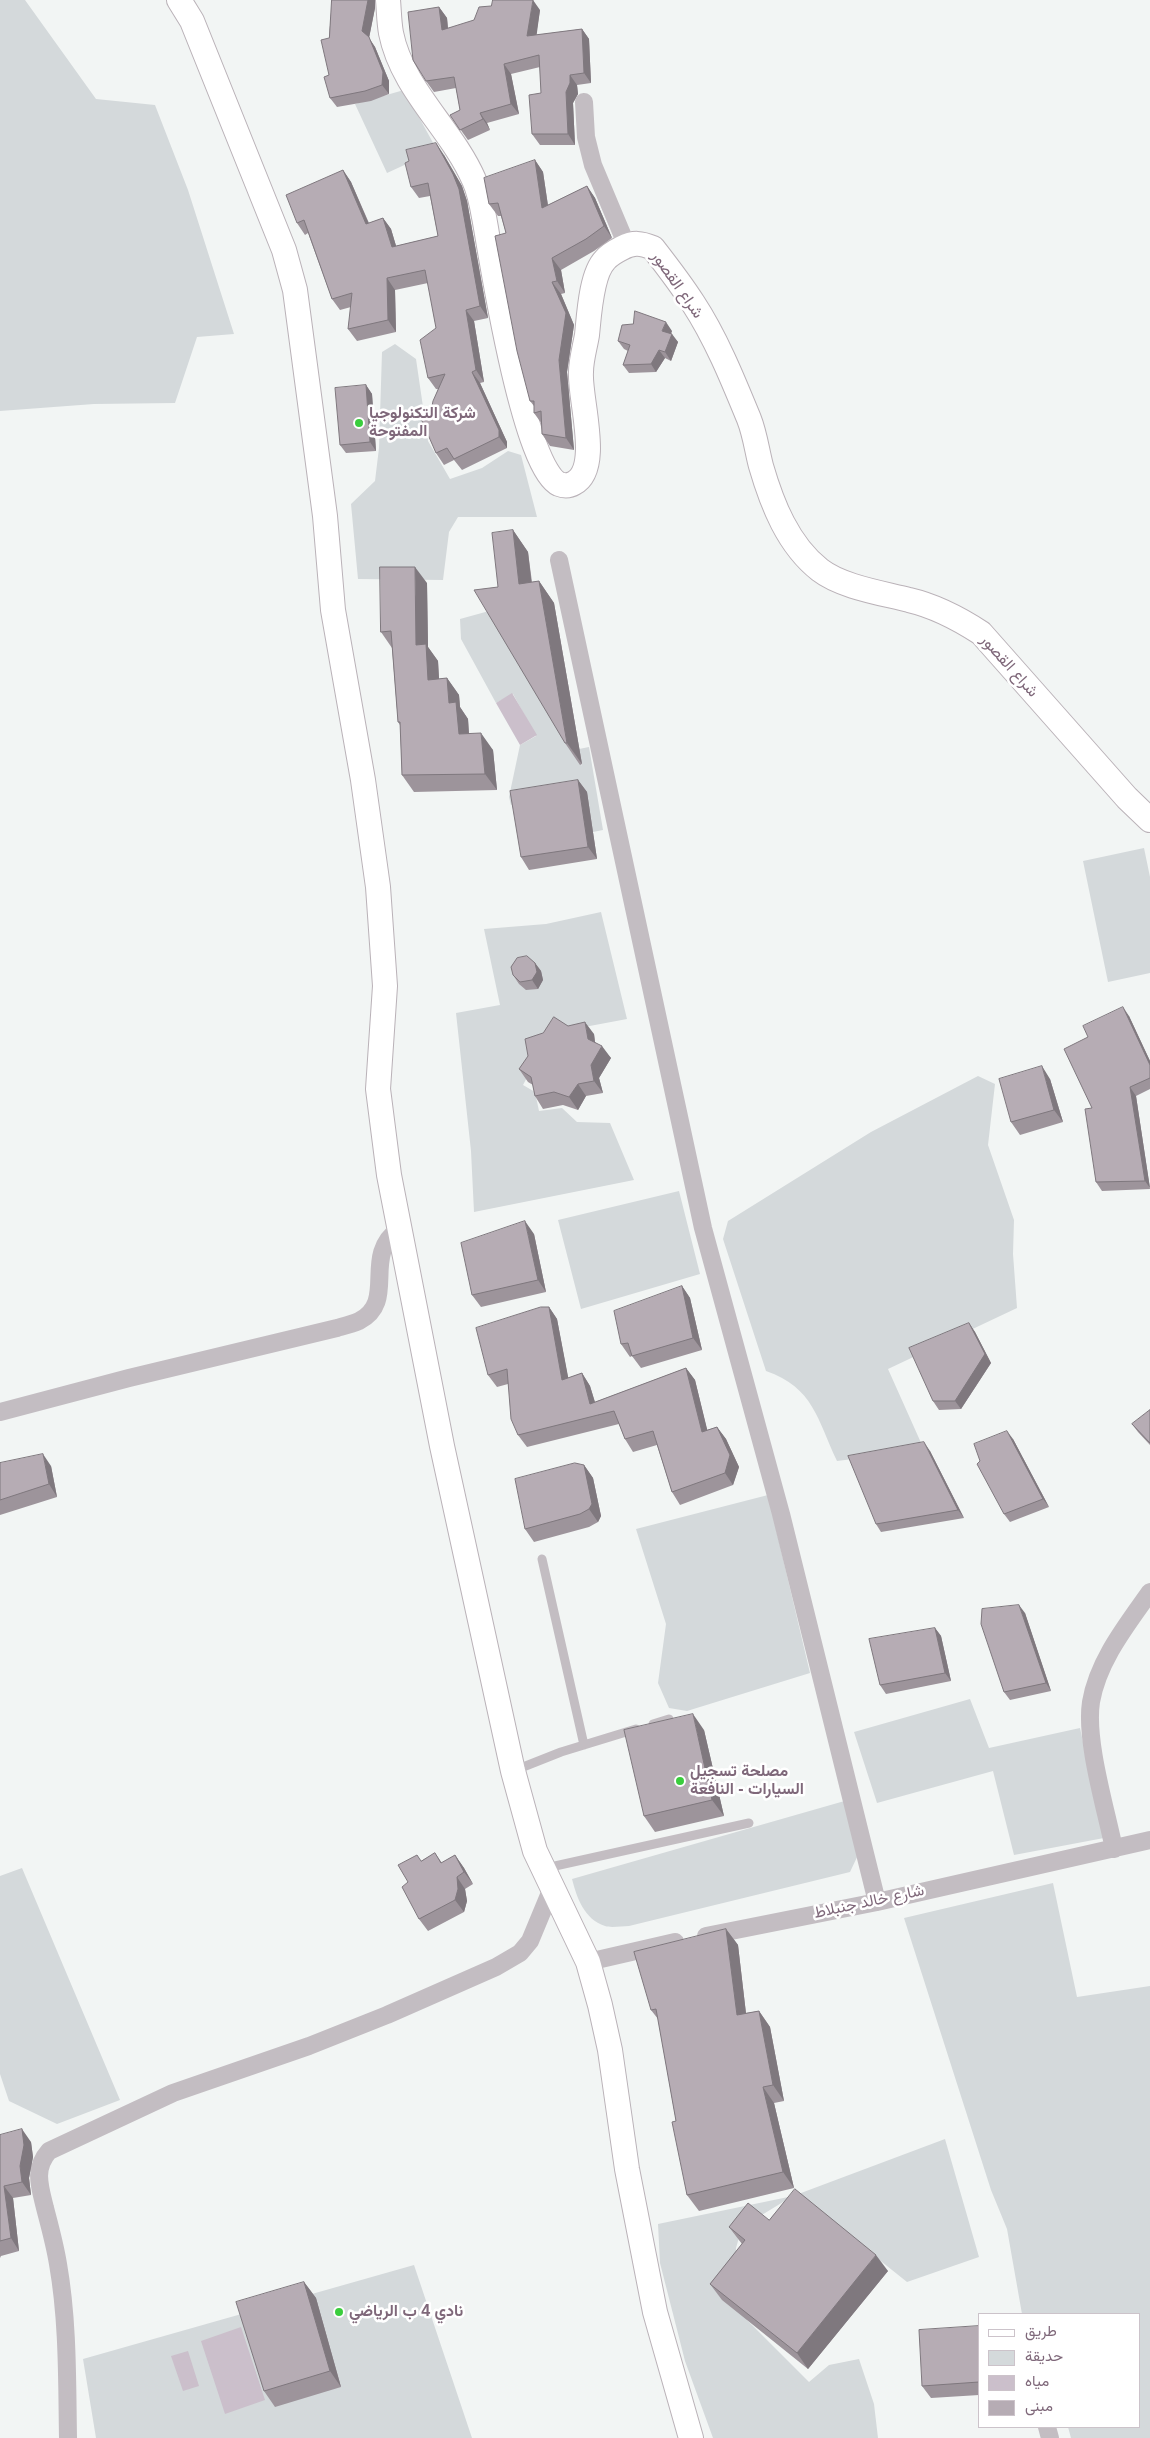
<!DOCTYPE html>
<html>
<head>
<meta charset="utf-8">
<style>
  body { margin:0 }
  #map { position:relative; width:1150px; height:2438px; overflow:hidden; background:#f2f5f4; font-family:Helvetica,Vazirmatn,sans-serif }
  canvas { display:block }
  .legend { position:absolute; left:978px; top:2313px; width:162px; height:115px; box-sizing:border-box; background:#fff; border:1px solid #ccc3ca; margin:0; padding:6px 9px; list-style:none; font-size:15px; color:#7f687a }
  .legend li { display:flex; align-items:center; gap:10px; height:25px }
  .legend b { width:25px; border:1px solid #ccc3ca }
</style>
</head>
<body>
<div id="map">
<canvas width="1150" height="2438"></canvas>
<ul class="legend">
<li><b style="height:6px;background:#fff"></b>طريق</li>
<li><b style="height:14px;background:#d4d9db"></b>حديقة</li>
<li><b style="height:14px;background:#cbbfcb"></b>مياه</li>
<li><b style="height:14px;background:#b6acb4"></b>مبنى</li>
</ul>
</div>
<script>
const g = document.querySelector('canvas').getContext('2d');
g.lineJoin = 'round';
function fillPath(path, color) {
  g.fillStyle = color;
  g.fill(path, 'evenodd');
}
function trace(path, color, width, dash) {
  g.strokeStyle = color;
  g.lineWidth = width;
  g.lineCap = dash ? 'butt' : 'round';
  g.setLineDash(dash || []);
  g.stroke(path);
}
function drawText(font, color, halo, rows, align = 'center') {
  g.font = font + ' Helvetica,Vazirmatn,sans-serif';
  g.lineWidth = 5;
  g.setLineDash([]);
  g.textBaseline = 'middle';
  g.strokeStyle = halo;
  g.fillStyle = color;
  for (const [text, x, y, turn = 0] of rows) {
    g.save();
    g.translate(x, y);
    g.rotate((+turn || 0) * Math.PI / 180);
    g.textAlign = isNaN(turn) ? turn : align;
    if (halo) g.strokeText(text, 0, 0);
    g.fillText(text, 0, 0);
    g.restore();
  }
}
const green = new Path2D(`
  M0 0H25L96 99 155 105 188 190 234 334 197 337 175 403 94 404 0 411Z
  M404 90 437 150 387 173 355 104Z
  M395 344 416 359 428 441 450 479 482 468 508 451 521 455 537 517H458L449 532 443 580 358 579 351 504 375 481 379 448 382 352Z
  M489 611 582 766 579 749 589 747 603 830 593 832 519 803 511 805 509 797 520 745 536 736 513 694 496 703 461 639 460 619Z
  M1144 848 1150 877V973L1108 982 1083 861Z
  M601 912 627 1019 579 1028 532 1068 523 1085 535 1092 539 1111 562 1108 577 1122 610 1123 634 1180 474 1212 471 1151 456 1013 500 1005 484 929 546 924Z
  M978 1076 995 1084 988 1145 1014 1220 1013 1254 1017 1308 888 1369 922 1445 861 1458 837 1461C817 1419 814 1388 766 1371L723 1239 728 1221 871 1132Z
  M679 1191 700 1274 581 1309 558 1220Z
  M768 1495 810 1673 687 1711 669 1708 658 1683 666 1624 636 1529Z
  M970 1699 989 1748 1080 1728 1104 1838 1014 1855 993 1771 877 1803 854 1732Z
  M848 1800 859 1853 850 1872 629 1926C622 1926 611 1928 605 1926 584 1919 577 1898 572 1879Z
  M22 1868 120 2100 57 2124 9 2101 0 2074V1876Z
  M1053 1883 1077 1997 1150 1986V2438H1071L1068 2427H1139V2314H1022L1007 2229 991 2190 904 1918Z
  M945 2139 979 2257 907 2282 812 2206 793 2196 742 2227 736 2248V2260L747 2320 809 2382 829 2365 859 2359 874 2404 878 2438H713L685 2361 660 2263 658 2224 793 2196Z
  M414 2265 472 2438H96L83 2359Z`);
const water = new Path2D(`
  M512 693 537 735 520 745 496 703Z
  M241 2327 265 2400 225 2414 201 2341Z
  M188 2351 199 2386 183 2391 171 2356Z`);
const lane = new Path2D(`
  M542 1559 584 1745
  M653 1724 669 1719
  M513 1771 561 1752 636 1729
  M546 1868 749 1823`);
const street = new Path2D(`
  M584 102 586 137 593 165 627 246
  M559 560 703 1228 781 1514 877 1902
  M0 1412 129 1378 337 1328C344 1326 352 1324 359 1321 398 1301 361 1256 399 1229
  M1114 1849C1106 1809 1085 1741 1091 1702 1098 1661 1126 1626 1150 1592
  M706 1936 877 1902 1150 1840
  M588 1962 675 1942
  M1047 2427 1050 2438
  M68 2438C67 2380 68 2321 58 2264 55 2245 50 2227 45 2208 40 2187 33 2169 49 2151L173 2093 309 2046 387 2015 496 1967 520 1953 530 1941 552 1888`);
const secondary = new Path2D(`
  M179 0 192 21 284 250 295 290 325 516 333 610 363 780 378 887 385 986 378 1089 389 1175 442 1446 513 1771 535 1851 588 1962 600 2005 610 2050 627 2169 655 2312 691 2438
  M388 0C389 11 389 22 391 33 402 89 452 129 474 180 481 195 483 212 486 228 493 270 525 469 559 484 564 486 569 486 574 483 602 468 579 398 581 372 581 360 585 347 587 335 589 316 591 274 605 260 609 255 616 251 622 248 634 242 641 243 653 248 667 266 681 284 693 303 716 338 733 380 749 419 755 434 757 451 761 466 772 504 788 545 820 570 842 587 882 593 909 600 935 606 958 618 981 633L1127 798 1150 820`);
const wall = new Path2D(`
  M332 0H375V8L369 38 375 47 389 81V94L371 101 337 107 330 98 329 75V38Z
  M439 7 447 18 448 28 540 10 536 35 582 29 589 39 591 83 577 85 578 94 573 103 575 145H540L532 134 541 93 540 67 511 74 519 114 487 123 490 130 468 140 450 115 460 110 456 88 434 92 426 81Z
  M444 155 462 186 467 201 488 318 474 321 484 382 480 383 507 442V448L462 470 454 460 444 465 436 453 432 406 438 389H436L428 378 436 328 428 283 395 290 396 332 357 341 348 329 351 307 340 310 332 299 308 233 305 235 297 223 343 170 351 182 369 223 383 218 391 229 396 246 438 236 430 196 419 198 411 187Z
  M535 160 543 172 548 205 587 186 595 198 612 238 594 251 561 270 565 293 561 294 574 325 567 372 574 450 550 446 542 434V424L534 413V406L530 401 506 233 501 216H498L489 204Z
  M672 331 671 334 678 342 671 361 665 358 656 372 629 373 623 365 628 351 624 349 618 341Z
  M366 385 372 394 376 451 346 453 340 445Z
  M513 530 528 552 532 582 539 581 554 603 582 764 580 765 565 743 498 587Z
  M427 583 428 647 438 661 439 679 447 678 459 695 460 707 468 719 469 734 493 750 497 790 414 792 402 775 400 725 398 722 392 648 381 632Z
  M578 780 587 792 597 859 529 870 521 857Z
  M535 963 541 971 543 980 538 989 526 990 519 984 513 975Z
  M1129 1016 1150 1061V1089L1136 1096 1150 1189 1102 1191 1096 1182 1088 1037Z
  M568 1026 594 1034 595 1042 611 1058 599 1078 603 1093 586 1096 578 1110 563 1105 543 1109 535 1096 533 1085 528 1082 519 1069Z
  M1050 1079 1063 1122 1020 1135 1011 1122Z
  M534 1234 546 1292 481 1307 472 1295Z
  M682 1286 690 1298 702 1350 641 1368 632 1356 630 1357 621 1344Z
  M549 1307 557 1319 568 1378 582 1373 590 1386 595 1402 686 1368 695 1380 707 1430 717 1427 726 1439 739 1467 733 1485 680 1505 672 1492 657 1445 633 1452 625 1439 619 1424 527 1447 518 1435 508 1384 497 1387 488 1375Z
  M969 1323 975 1332 991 1363 961 1409 939 1410 933 1401Z
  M1150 1410V1445L1138 1432 1132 1424Z
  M1013 1439 1049 1507 1010 1522 1004 1514Z
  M930 1451 964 1518 881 1532 876 1524Z
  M0 1463 51 1466 57 1497 0 1515Z
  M584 1465 593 1478 601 1516 598 1522 589 1527 534 1542 525 1529Z
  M1025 1613 1051 1691 1010 1700 1004 1692Z
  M935 1628 941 1636 951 1681 886 1694 880 1685Z
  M704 1730 724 1816 655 1832 644 1816Z
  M435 1853 442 1863 455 1855 464 1868 473 1884 465 1889 467 1901 464 1912 428 1931 419 1919 408 1882 421 1861Z
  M726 1929 738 1945 746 2013 759 2011 770 2027 784 2101 774 2103 794 2188 699 2211 687 2195 676 2121 658 2019 651 2010Z
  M0 2135 31 2142 33 2157 29 2178 31 2195 13 2198 19 2251 1 2256 0 2258Z
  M769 2220 888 2271 808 2369 722 2300 710 2284 742 2244 729 2227Z
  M304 2282 316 2298 341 2387 275 2407 264 2391Z
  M979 2326V2395L931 2398 922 2386Z`);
const shadedWall = new Path2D(`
  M368 0H375V8L369 38 375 47 389 81V94L382 85 362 31Z
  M533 0 540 10 535 47 527 36Z
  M439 7 447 18 449 41 442 30Z
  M582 29 589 39 591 83 584 73Z
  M504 64 511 74 519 114 511 104Z
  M570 75 577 85 578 94 573 103 575 145 568 134 566 92Z
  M480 113 487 123 490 130 483 119Z
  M436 143 444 155 462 186 467 201 488 318 480 306Z
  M535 160 543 172 550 220 542 208Z
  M343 170 351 182 374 236 366 224Z
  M587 186 595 198 612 238 604 226Z
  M383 218 391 229 400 259 392 247Z
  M552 258 561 270 565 293 557 281Z
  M387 278 395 290 396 332 388 320Z
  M552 282 561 294 574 325 567 372 574 450 566 438Z
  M466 310 474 321 484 382 476 370Z
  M666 322 672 331 668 339 662 331Z
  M672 334 678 342 671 361 665 352Z
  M659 350 665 358 656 372 651 364Z
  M472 372 480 383 507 442V448L499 437Z
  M366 385 372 394 376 451 370 442Z
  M513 530 528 552 534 605 519 584Z
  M415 567 427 583 428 647 438 661 440 696 428 680 416 645Z
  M539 581 554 603 582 764 567 743Z
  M447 678 459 695 460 707 468 719 470 751 459 734 449 703Z
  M481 733 493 750 497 790 485 774Z
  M578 780 587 792 597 859 588 847Z
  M535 963 541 971 543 980 538 989 532 980Z
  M1123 1007 1129 1016 1150 1061V1065Z
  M585 1022 594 1034 596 1051 588 1039Z
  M602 1046 611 1058 599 1078 603 1093 594 1081 591 1065Z
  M1042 1066 1050 1079 1063 1122 1054 1110Z
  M578 1084 586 1096 578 1110 569 1097Z
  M1130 1087 1136 1096 1150 1188 1145 1181Z
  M525 1221 534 1234 546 1292 538 1280Z
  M682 1286 690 1298 702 1350 693 1338Z
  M549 1307 557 1319 571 1392 562 1380Z
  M969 1323 975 1332 991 1363 961 1409 955 1401Z
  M686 1368 695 1380 711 1445 702 1432Z
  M582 1373 590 1386 599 1416 590 1404Z
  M717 1427 726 1439 739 1467 733 1485 725 1473Z
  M1007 1431 1013 1439 1049 1507 1043 1499Z
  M924 1442 930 1451 964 1518 958 1510Z
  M43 1454 51 1466 57 1497 49 1484Z
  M584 1465 593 1478 601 1516 598 1522 589 1509Z
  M1019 1605 1025 1613 1051 1691 1046 1683Z
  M935 1628 941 1636 951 1681 945 1673Z
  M693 1714 704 1730 724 1816 712 1800Z
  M455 1855 464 1868 473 1884 464 1872Z
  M457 1877 465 1889 467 1901 464 1912 455 1900Z
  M726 1929 738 1945 748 2031 737 2015Z
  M759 2011 770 2027 784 2101 773 2085Z
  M763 2087 774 2103 794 2188 783 2172Z
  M22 2129 31 2142 33 2157 29 2178 31 2195 22 2182 20 2166Z
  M4 2186 13 2198 19 2251 11 2238Z
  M876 2255 888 2271 808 2369 797 2353Z
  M304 2282 316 2298 341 2387 330 2371Z`);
const building = new Path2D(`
  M332 0H368L362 31 369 37 383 72 382 85 365 91 330 98 324 77 329 75 321 40 329 38Z
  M493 0H533L527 36 582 29 584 73 570 75V83L566 92 568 134H532L529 95 541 93 539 55 504 64 511 104 480 113 483 119 460 130 450 115 460 110 454 77 426 81 413 60 408 12 439 7 442 30 474 20 479 7 491 6Z
  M436 143 453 174 459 189 480 306 466 310 476 370 472 372 499 430V437L454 459 447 448 436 453 419 414 432 406 433 401 445 374 428 378 420 340 436 328 425 270 387 278 388 320 348 329 352 293 332 299 304 220 297 223 286 195 343 170 366 224 383 218 392 247 438 236 428 183 411 187 405 163 409 161 406 150Z
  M535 160 542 208 587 186 604 226 586 239 552 258 557 281 552 282 566 313 559 360 566 438 542 434 541 411 534 413V401H530L517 351 495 236 506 233 498 203 489 204 484 178Z
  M635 311 666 322 662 331 672 334 665 352 659 350 651 364 623 365 630 345 618 341 622 325 633 324Z
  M366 385 370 442 340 445 335 388Z
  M513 530 519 584 539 581 567 743H565L474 590 498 587 492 533Z
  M380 567H415L416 645 426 644 428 680 447 678 449 703 456 702 459 734 481 733 485 774 402 775 400 722H398L391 631 381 632Z
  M578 780 588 847 521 857 510 791Z
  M527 956 535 963 537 972 532 980 520 982 513 975 511 967 517 958Z
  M1123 1007 1150 1065V1078L1130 1087 1145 1181 1096 1182 1085 1109 1092 1108 1064 1049 1088 1037 1083 1026Z
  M554 1017 568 1026 585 1022 588 1039 602 1046 591 1065 594 1081 578 1084 569 1097 554 1092 535 1096 531 1077 519 1069 528 1056 525 1039 543 1033Z
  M1042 1066 1054 1110 1011 1122 999 1079Z
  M525 1221 538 1280 472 1295 461 1243Z
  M682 1286 693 1338 632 1356 628 1343 621 1344 614 1311Z
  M541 1307H549L562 1380 582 1373 590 1404 686 1368 702 1432 717 1427 730 1455 725 1473 672 1492 653 1431 625 1439 614 1411 518 1435 511 1419 507 1369 488 1375 476 1328Z
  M969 1323 985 1354 955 1401H933L909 1348Z
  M1150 1410V1443L1132 1424Z
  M1007 1431 1043 1499 1004 1514 977 1464 980 1461 974 1444Z
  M924 1442 958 1510 876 1524 848 1456Z
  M43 1454 49 1484 0 1500V1463Z
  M575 1463 584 1465 592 1504 589 1509 580 1514 525 1529 515 1479Z
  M1019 1605 1046 1683 1004 1692 981 1624 982 1609Z
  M935 1628 945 1673 880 1685 869 1639Z
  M693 1714 712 1800 644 1816 624 1730Z
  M435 1853 441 1863 455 1855 464 1872 457 1877 458 1889 455 1900 419 1919 402 1887 408 1882 398 1865 417 1855 421 1861Z
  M726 1929 737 2015 759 2011 773 2085 763 2087 783 2172 687 2195 672 2122 676 2121 656 2009 651 2010 634 1952Z
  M22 2129 24 2145 20 2166 22 2182 4 2186 11 2238 0 2241V2135Z
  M795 2189 876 2255 797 2353 710 2284 745 2240 729 2227 748 2203 769 2220Z
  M304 2282 330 2371 264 2391 236 2302Z
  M979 2326V2382L922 2386 919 2330Z`);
const markers = [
  [359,423,5,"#3acd3d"],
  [680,1781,5,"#3acd3d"],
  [339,2312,5,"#3acd3d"]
];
const streetNames = [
  ["شراع القصور",677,285,55],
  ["شراع القصور",1009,666,48],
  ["شارع خالد جنبلاط",869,1902,-12]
];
const poiNames = [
  ["شركة التكنولوجيا",369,414],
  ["المفتوحة",369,432],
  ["مصلحة تسجيل",690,1772],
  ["السيارات - النافعة",690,1790],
  ["نادي 4 ب الرياضي",349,2312]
];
fillPath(green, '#d4d9db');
fillPath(water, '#cbbfcb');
trace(secondary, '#bab2b8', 26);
trace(lane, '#c3bdc2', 9);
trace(street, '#c3bdc2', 18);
trace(secondary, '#fff', 24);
fillPath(wall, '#9d949b');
fillPath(shadedWall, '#7f787e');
fillPath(building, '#b6acb4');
trace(building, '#7f787e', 1);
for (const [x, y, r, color] of markers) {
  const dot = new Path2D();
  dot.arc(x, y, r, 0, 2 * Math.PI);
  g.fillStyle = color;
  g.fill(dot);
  trace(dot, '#fff', 2);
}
drawText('16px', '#7f687a', '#fff', streetNames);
drawText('bold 16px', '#7f687a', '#fff', poiNames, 'left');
</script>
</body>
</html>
